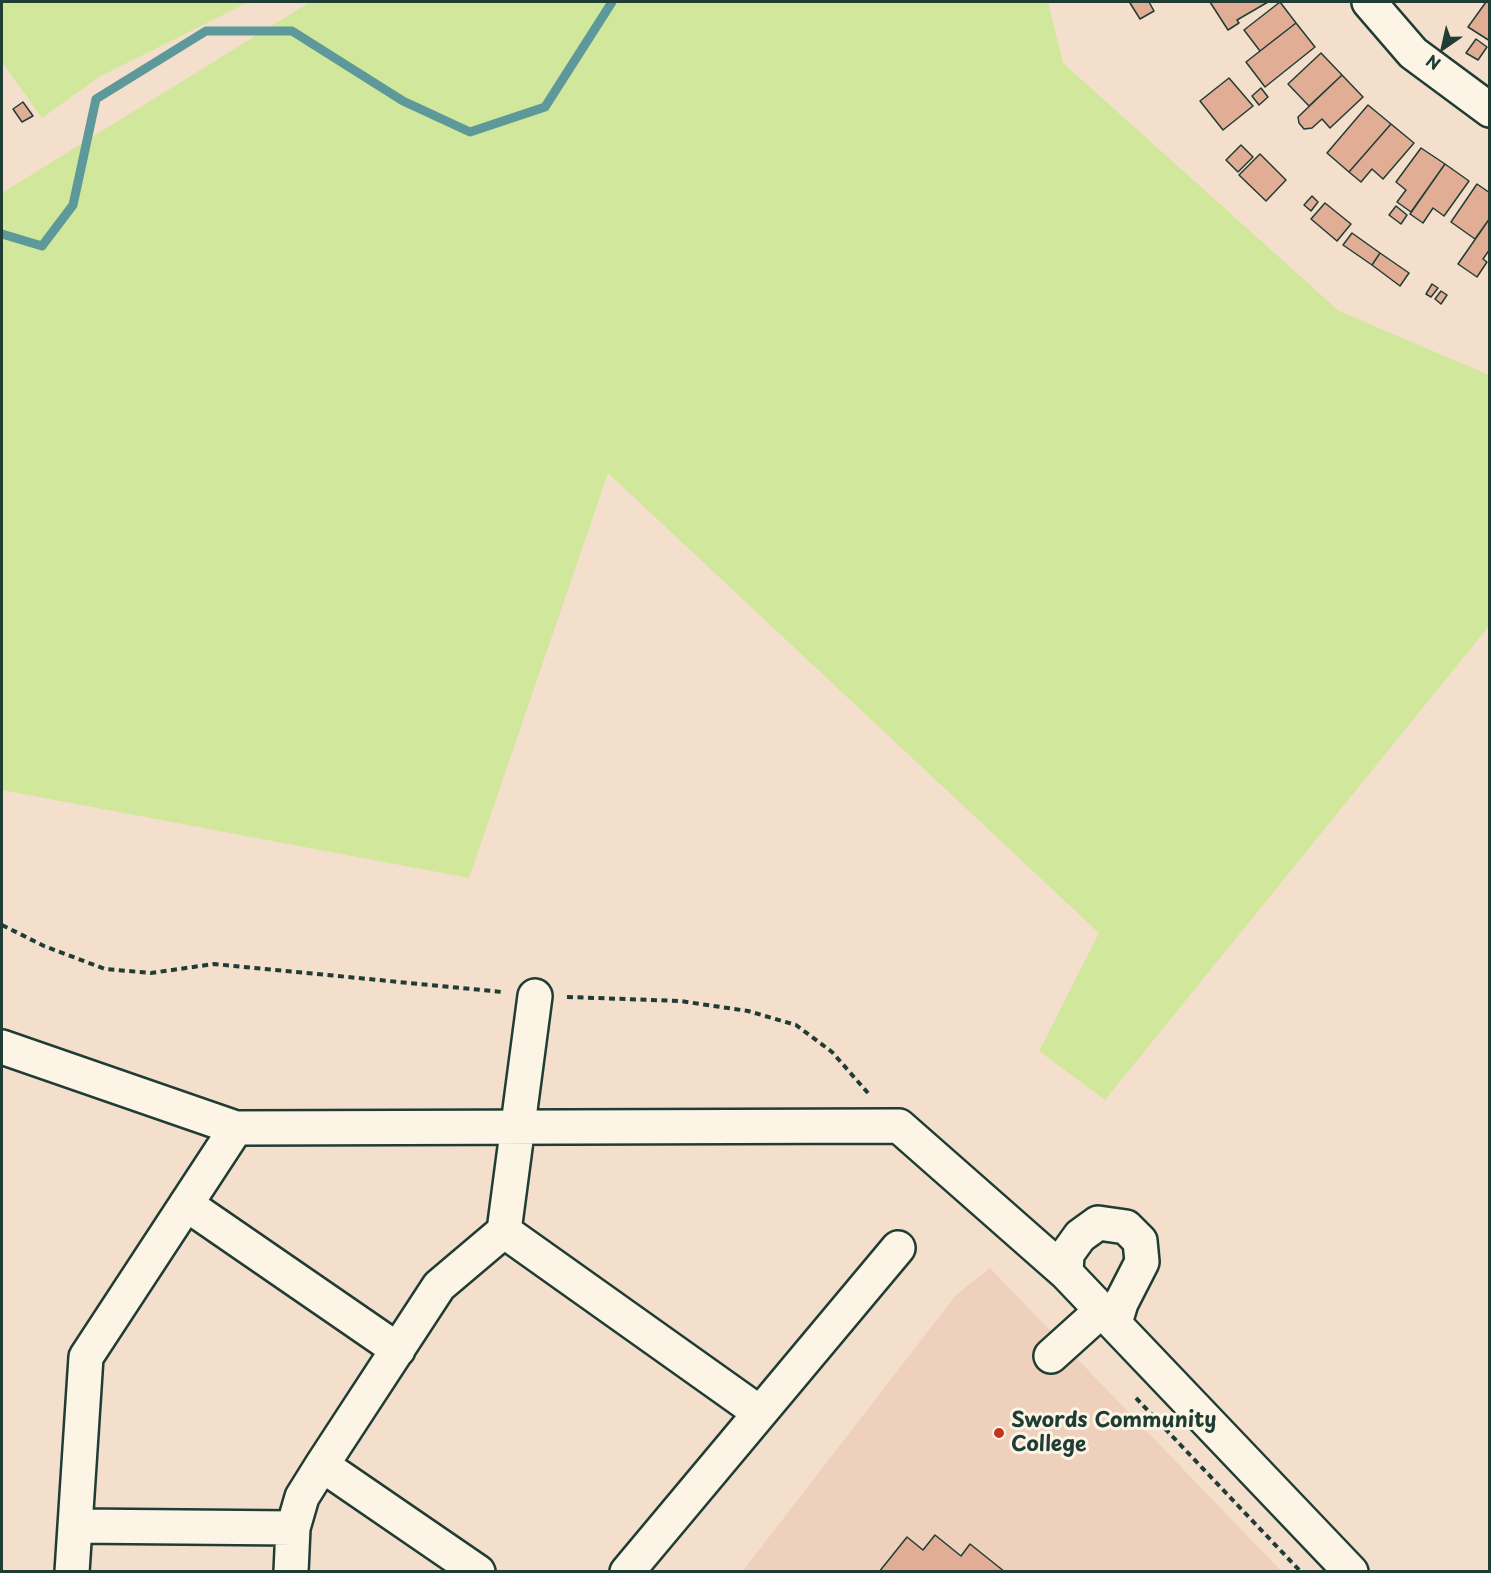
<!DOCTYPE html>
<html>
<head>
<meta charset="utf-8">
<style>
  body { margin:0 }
  #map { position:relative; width:1491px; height:1573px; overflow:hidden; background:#f4dfcd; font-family:"Playpen Sans",sans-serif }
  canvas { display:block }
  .frame { position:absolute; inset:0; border:3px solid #1f3d34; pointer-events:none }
  .north { position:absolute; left:1413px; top:18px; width:60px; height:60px; -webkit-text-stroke:4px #fcf5e5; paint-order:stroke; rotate:214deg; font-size:16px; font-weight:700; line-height:24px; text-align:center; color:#1f3d34 }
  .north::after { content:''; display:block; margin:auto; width:21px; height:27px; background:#1f3d34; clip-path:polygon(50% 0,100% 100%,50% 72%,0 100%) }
</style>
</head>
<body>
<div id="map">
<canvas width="1491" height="1573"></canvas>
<div class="frame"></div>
<div class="north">N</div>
</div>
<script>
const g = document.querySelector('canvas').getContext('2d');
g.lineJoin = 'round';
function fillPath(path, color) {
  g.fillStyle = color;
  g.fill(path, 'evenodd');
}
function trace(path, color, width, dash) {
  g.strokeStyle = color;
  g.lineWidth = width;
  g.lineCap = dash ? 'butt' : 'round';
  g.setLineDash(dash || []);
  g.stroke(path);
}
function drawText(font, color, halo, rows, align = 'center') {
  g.font = font + ' "Playpen Sans",sans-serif';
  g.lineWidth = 6;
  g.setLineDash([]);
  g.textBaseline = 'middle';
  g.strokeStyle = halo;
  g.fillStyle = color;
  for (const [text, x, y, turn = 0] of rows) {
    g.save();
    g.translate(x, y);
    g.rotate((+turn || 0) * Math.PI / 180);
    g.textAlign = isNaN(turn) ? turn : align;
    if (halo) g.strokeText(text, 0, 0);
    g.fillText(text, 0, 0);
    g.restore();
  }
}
const built = new Path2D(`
  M990 1268 1281 1571 742 1572 956 1295Z`);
const green = new Path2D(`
  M2 2H249L99 77 42 118 2 62Z
  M310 2H1048L1063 63 1339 311 1489 375V626L1105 1100 1039 1051 1099 933 608 473 469 878 2 790V193Z`);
const stream = new Path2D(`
  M2 234 42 246 73 205 96 99 206 31H292L403 101 470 132 545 107 612 2`);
const building = new Path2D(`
  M1132 2H1149L1154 11 1140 19 1130 3Z
  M1210 2H1268L1237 20 1239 23 1228 30Z
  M1280 2 1296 23 1260 51 1244 30Z
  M1486 2 1490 3V41L1468 27Z
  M1296 23 1315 47 1265 87 1246 62Z
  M1476 39 1487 47 1478 60 1466 53Z
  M1321 53 1342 75 1309 106 1288 84Z
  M1342 75 1363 97 1330 128 1322 119 1312 128 1304 129 1299 123 1298 117Z
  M1229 78 1253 106 1223 130 1200 101Z
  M1261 88 1268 97 1259 105 1252 96Z
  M23 102 33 116 22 122 13 109Z
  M1368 105 1391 124 1349 172 1327 153Z
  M1391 124 1414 143 1383 179 1372 169 1361 182 1349 172Z
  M1241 145 1253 157 1238 172 1226 160Z
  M1421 148 1445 164 1411 212 1397 202 1406 190 1396 182Z
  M1260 154 1286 180 1266 201 1239 175Z
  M1445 164 1469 181 1444 216 1433 208 1423 223 1410 214Z
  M1477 184 1490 193V218L1475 239 1451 222Z
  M1312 196 1318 202 1311 211 1304 205Z
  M1325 203 1351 224 1337 241 1311 219Z
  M1396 206 1407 215 1401 224 1389 215Z
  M1490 218V249L1483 259 1487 262 1477 277 1458 264Z
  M1352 233 1380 253 1372 265 1343 245Z
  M1380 253 1409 273 1400 286 1372 265Z
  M1432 284 1438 288 1431 297 1426 294Z
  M1441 291 1447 295 1441 304 1435 299Z
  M935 1535 961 1556 970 1544 1005 1572H879L907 1537 923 1550Z`);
const path = new Path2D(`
  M2 925 44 946 105 969 151 973 214 964 502 992
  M567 997 680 1001 748 1011 796 1025 832 1052 868 1093
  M1136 1398 1301 1572`);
const minor = new Path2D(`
  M1369 2 1413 53 1490 110
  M2 1047 236 1128 899 1126 1066 1273 1351 1572
  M186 1204 398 1350
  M504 1231 760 1413
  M1066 1273 1067 1254 1080 1236 1098 1223 1126 1227 1140 1241 1142 1262 1121 1303 1115 1323
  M1051 1356 1102 1310
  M322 1465 478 1572
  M75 1526 293 1528
  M72 1572 86 1357 236 1128
  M291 1572 293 1528 302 1497 322 1465 439 1286 504 1231 535 996
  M627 1572 898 1248`);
const markers = [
  [999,1433,6,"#c8321e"]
];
const poiNames = [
  ["Swords Community",1011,1421],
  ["College",1011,1445]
];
fillPath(built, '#eed0bc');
fillPath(green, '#d0e79c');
trace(stream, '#5d999a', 9);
fillPath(building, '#e1ad95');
trace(building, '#1f3d34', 1.5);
trace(minor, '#1f3d34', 38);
trace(path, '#1f3d34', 4, [6, 4.5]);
trace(minor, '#fcf5e5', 33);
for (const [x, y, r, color] of markers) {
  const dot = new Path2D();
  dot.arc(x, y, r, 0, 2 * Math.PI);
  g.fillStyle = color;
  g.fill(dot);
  trace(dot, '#fcf5e5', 2);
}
drawText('bold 21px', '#1f3d34', '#fcf5e5', poiNames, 'left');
</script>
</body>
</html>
